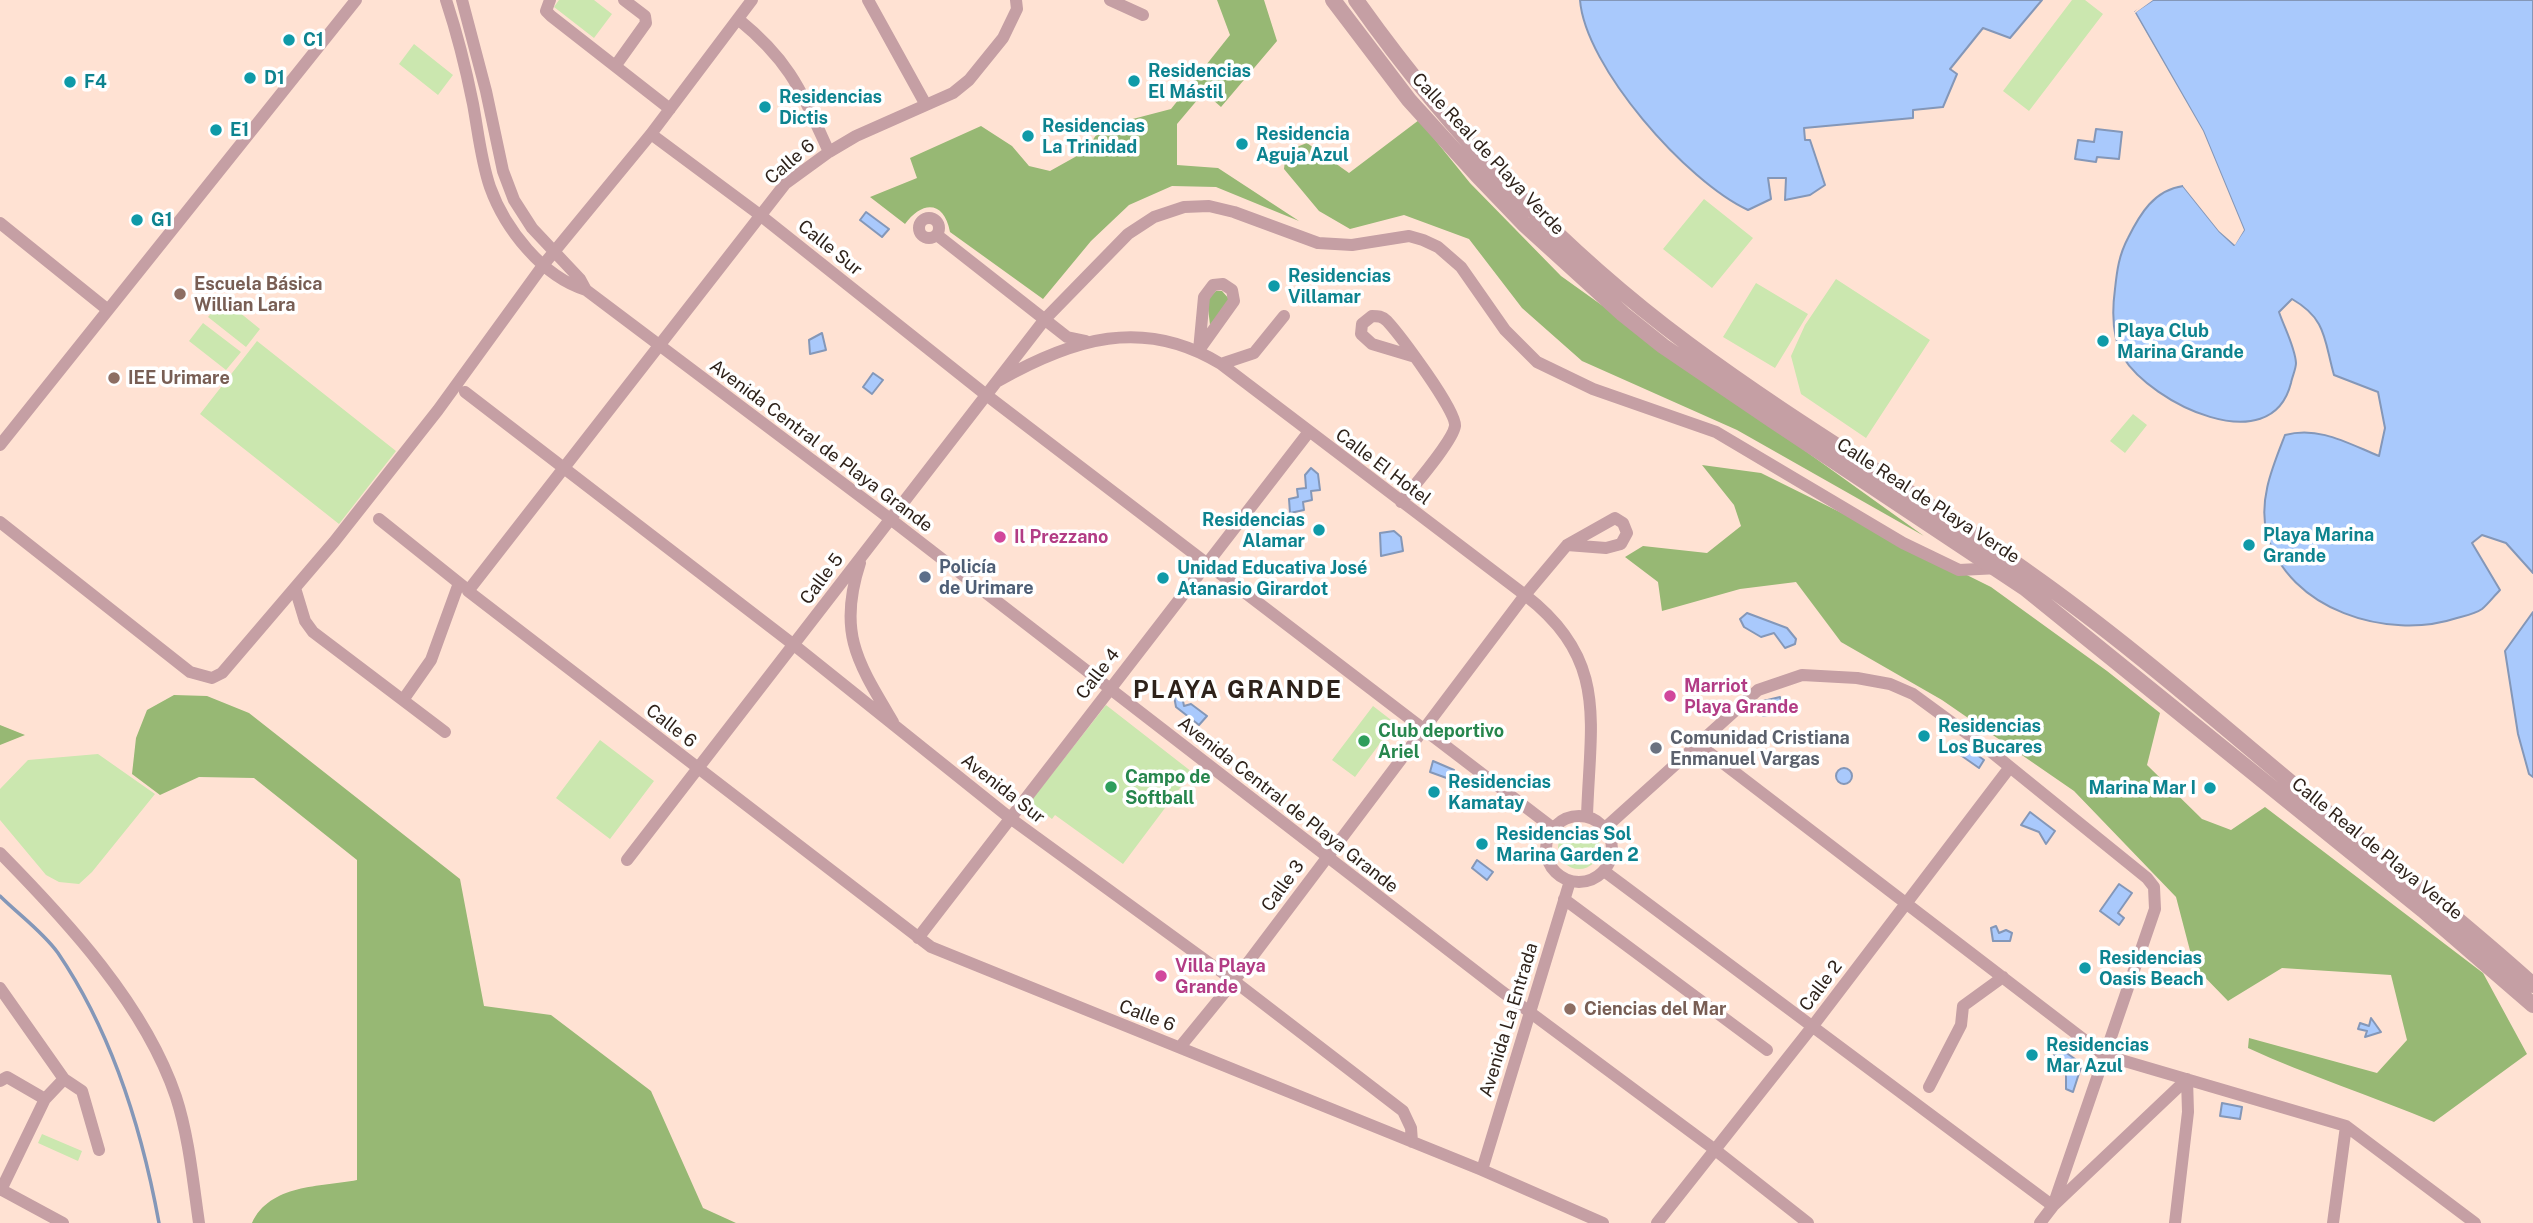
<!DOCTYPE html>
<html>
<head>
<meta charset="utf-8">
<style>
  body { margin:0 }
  canvas { display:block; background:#ffe2d3 }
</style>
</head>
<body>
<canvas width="2533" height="1223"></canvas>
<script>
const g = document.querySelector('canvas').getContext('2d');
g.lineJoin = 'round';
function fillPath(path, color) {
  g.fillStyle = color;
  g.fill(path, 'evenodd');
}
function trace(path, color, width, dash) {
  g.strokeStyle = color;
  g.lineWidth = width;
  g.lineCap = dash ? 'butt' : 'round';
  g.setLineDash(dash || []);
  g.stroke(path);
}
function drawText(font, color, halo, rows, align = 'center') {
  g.font = font + ' "Public Sans",sans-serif';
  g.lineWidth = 7;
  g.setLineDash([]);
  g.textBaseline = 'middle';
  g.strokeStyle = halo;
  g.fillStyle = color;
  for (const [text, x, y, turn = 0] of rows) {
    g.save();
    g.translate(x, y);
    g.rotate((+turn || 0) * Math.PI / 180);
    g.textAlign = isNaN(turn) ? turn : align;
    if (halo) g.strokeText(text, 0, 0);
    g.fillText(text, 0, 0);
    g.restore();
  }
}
const green = new Path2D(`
  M559 0H594L612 14 594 38 554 7Z
  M2072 0H2085L2103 14 2029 111 2003 91Z
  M414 44 453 75 438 95 399 64Z
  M1704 199 1753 238 1712 288 1663 249Z
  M1836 279 1930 340 1866 438 1801 394 1791 356 1805 325Z
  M1756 283 1808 314 1775 368 1723 337Z
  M223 299 260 329 246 347 208 317Z
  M203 323 241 352 226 370 189 341Z
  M257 341 396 451 339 524 200 414Z
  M2133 414 2147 425 2125 453 2110 441Z
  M1106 705 1192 772 1123 864 1055 815 1052 819 1030 802Z
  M1373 706 1395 723 1355 777 1332 760Z
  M600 740 654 781 610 839 556 798Z
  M98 754 155 794 92 872 79 884 59 882 46 875 0 820V789L28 760Z
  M1558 848a21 21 0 1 1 42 0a21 21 0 1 1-42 0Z
  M42 1134 82 1151 78 1161 38 1143Z`);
const forest = new Path2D(`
  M1217 0H1264L1277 41 1221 107 1204 92 1177 124V165L1218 168 1299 221 1216 187 1172 186 1129 205 1091 241 1043 299 950 232C944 200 922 201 905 224L870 197 917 178 910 158 981 126 1012 146 1029 166 1050 171 1084 152 1102 127 1171 109 1230 35Z
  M1419 120 1470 183 1561 276 1924 536 1737 430 1582 361 1522 308 1469 239 1404 215 1350 229 1319 211 1284 169 1286 151 1307 143 1349 173Z
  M1216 291H1222L1230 300 1210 325 1207 299Z
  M1702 465 1761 473 1991 587 2107 671 2160 713 2147 765 2202 819 2231 830 2265 807 2483 973 2527 1054 2434 1122C2372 1096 2309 1076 2248 1048L2249 1038 2377 1073 2407 1040 2391 975 2282 968 2228 1001 2194 966 2176 897 2074 791 1942 700 1841 642 1796 582 1740 589 1662 611 1658 582 1625 557 1643 546 1707 553 1741 526 1734 505Z
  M174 695 207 696 249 713 460 879 484 1006 551 1015 651 1091 703 1208 736 1223H252C270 1184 320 1187 357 1180V860L254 778 199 777 160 795 132 774 136 738 147 710Z
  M0 725 25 735 0 745Z`);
const water = new Path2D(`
  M1580 0H2042L2010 38 1983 28 1950 69 1957 74 1943 107 1913 110V118L1804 128 1805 140H1810L1825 185 1810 195 1785 200 1786 178H1768L1771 199 1748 210C1687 182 1585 67 1580 0Z
  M2153 0H2533V573L2506 543 2482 535 2472 543 2500 590C2494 596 2488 604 2482 609 2475 614 2464 616 2457 618 2388 641 2288 610 2267 534 2258 500 2273 466 2285 435 2319 426 2347 443 2379 456L2385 428 2378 392 2334 375C2324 340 2327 319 2292 299L2279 312C2284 327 2295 347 2296 363 2296 369 2292 377 2291 383 2271 462 2151 403 2123 357 2112 337 2112 311 2115 289 2117 270 2119 255 2128 238 2140 214 2154 190 2183 186L2219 231 2234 245 2244 230 2203 131 2135 12Z
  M2096 129 2122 132 2119 159 2097 157 2096 162 2075 159 2078 140 2094 142Z
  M866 212 889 229 882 237 860 220Z
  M822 333 826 350 810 354 809 340Z
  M873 373 883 380 872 394 863 387Z
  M1311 468 1318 474 1320 490 1311 491 1312 500 1303 502 1304 510 1290 513 1289 499 1298 497 1297 489 1306 488 1305 475Z
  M1394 531 1401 537 1403 551 1381 556 1380 533Z
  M2533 612V777L2529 774 2518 734 2505 651Z
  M1747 613 1787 628 1796 639 1795 644 1785 648 1774 633 1761 637 1744 627 1740 619Z
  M1174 696H1182L1184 706 1191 704 1207 716 1199 725 1176 707Z
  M1780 697 1783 712 1763 716 1759 702Z
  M1965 746 1984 760 1979 768 1959 754Z
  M1433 761 1454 770 1452 780 1430 772Z
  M1836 776a8 8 0 1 1 16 0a8 8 0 1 1-16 0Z
  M2030 812 2055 831 2046 844 2039 832 2021 825Z
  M1477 860 1493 872 1487 880 1472 868Z
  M2119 884 2132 893 2118 913 2124 918 2119 925 2100 911Z
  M1996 926 1999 933 2006 930 2012 933 2010 941H1993L1991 928Z
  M2371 1018 2381 1032 2365 1037 2367 1031 2358 1029 2360 1023 2369 1026Z
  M2061 1049 2082 1064 2073 1092 2066 1089V1072L2051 1058Z
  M2222 1103 2242 1107 2240 1119 2220 1116Z`);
const pier = new Path2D(`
  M2147 0H2153L2135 13 2203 131 2244 230 2235 245 2219 231 2183 186V183L2234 239 2240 229 2200 133 2132 14Z`);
const stream = new Path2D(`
  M0 896C18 914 43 932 58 953 111 1031 142 1130 159 1223`);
const minor = new Path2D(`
  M446 0C457 33 466 69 473 104 478 131 481 161 490 187 505 229 543 277 586 290
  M462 0 486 91 503 171 514 200 532 228 580 279 586 290 889 518 1500 990 1714 1149 1808 1223
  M550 0 546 11 551 16 670 109
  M868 0 926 105
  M1016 0 1017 9 1003 38 969 80 953 93 856 136 829 152 785 184 468 591 931 947 1482 1170 1603 1223
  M1110 0 1143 15
  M738 19C791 62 801 91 829 152
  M616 65 646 23 645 16 624 0
  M651 134 760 215 985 394 1553 828
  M919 228a10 10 0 1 1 20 0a10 10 0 1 1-20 0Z
  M0 223 108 310
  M937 235 1067 337 1086 341
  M1223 284 1232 290 1234 301 1199 350 1204 297 1213 285Z
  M1221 364 1254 353 1284 316
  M998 381C1072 339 1143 316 1221 364L1525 595C1609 660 1590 721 1587 816
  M465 392 794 645 1010 818 1234 981 1403 1111 1411 1128 1412 1142
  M0 445 356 0
  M1401 502C1413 487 1453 441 1455 426 1457 411 1399 334 1387 321 1382 316 1378 316 1372 316L1362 324 1361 334 1372 344 1412 356
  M379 519 464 587
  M0 522 190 672 212 678 222 673 334 542 438 410 544 264 651 134 752 0
  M860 563C837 633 858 663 893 722
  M295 588 305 621 313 632 445 732
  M403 700 431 660 459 583
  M1698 744 2104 1055 2346 1126 2475 1223
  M1546 849a33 33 0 1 1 66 0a33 33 0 1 1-66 0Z
  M0 853C67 921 145 1005 176 1097 189 1137 193 1182 199 1223
  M627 860 1045 319 1128 234 1154 217 1184 207 1209 206 1234 212 1318 243 1352 245 1409 236 1423 240 1438 247 1461 267 1505 330 1537 362 1593 389 1716 432 1903 543 1959 570 1999 568
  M1604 871 2053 1206 2155 909 2154 887 2147 878 1984 746 1913 694 1890 684 1857 678 1802 675 1758 690 1605 828
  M1564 899 1767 1050
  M918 938 1308 433
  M0 988 64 1079 82 1091 99 1150
  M1180 1047 1234 981 1525 595 1567 545 1615 518 1623 523 1627 533 1621 544 1606 548 1567 545
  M0 1081 7 1077 45 1099
  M1929 1087 1961 1025 1963 1006 2003 977
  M1482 1170 1570 881
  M0 1189 63 1223
  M1 1190 45 1099 64 1079
  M1657 1223 1812 1027 2010 767
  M2040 1223 2053 1206 2187 1079 2188 1112 2175 1223
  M2333 1223 2346 1126`);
const tertiary = new Path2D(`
  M1333 0 1409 100 1477 175 1524 224 1623 314 1663 346 1772 420 2025 588 2423 910 2533 1005
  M1356 0C1448 130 1560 249 1688 344 1798 426 1918 494 2029 573 2124 640 2212 717 2301 791 2379 856 2458 917 2533 985`);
const markers = [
  [289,40,7,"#0f9aa8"],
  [250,78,7,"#0f9aa8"],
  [1134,81,7,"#0f9aa8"],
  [70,82,7,"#0f9aa8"],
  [765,107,7,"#0f9aa8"],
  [216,130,7,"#0f9aa8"],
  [1028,136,7,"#0f9aa8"],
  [1242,144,7,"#0f9aa8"],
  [137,220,7,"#0f9aa8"],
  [1274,286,7,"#0f9aa8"],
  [180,294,7,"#8d6e63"],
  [2103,341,7,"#0f9aa8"],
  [114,378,7,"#8d6e63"],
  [1319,530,7,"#0f9aa8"],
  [1000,537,7,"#d1479c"],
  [2249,545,7,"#0f9aa8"],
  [925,577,7,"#5c6f8a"],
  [1163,578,7,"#0f9aa8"],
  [1670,696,7,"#d1479c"],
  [1924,736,7,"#0f9aa8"],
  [1364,741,7,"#2e9e5b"],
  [1656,748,7,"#6b7280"],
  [1111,787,7,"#2e9e5b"],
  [2210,788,7,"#0f9aa8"],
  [1434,792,7,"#0f9aa8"],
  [1482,844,7,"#0f9aa8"],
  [2085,968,7,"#0f9aa8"],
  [1161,976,7,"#d1479c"],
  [1570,1009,7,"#8d6e63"],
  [2032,1055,7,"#0f9aa8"]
];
const cultureNames = [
  ["C1",303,40],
  ["Residencias",1148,71],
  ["El Mástil",1148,92],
  ["D1",264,78],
  ["F4",84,82],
  ["Residencias",779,97],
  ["Dictis",779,118],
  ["Residencias",1042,126],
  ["La Trinidad",1042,147],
  ["E1",230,130],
  ["Residencia",1256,134],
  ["Aguja Azul",1256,155],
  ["G1",151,220],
  ["Residencias",1288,276],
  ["Villamar",1288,297],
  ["Playa Club",2117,331],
  ["Marina Grande",2117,352],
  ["Residencias",1305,520,"right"],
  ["Alamar",1305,541,"right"],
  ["Playa Marina",2263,535],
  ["Grande",2263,556],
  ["Unidad Educativa José",1177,568],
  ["Atanasio Girardot",1177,589],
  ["Residencias",1938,726],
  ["Los Bucares",1938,747],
  ["Residencias",1448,782],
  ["Kamatay",1448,803],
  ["Marina Mar I",2196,788,"right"],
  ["Residencias Sol",1496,834],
  ["Marina Garden 2",1496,855],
  ["Residencias",2099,958],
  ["Oasis Beach",2099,979],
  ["Residencias",2046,1045],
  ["Mar Azul",2046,1066]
];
const streetNames = [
  ["Calle Real de Playa Verde",1488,154,47],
  ["Calle 6",790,162,-40],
  ["Calle Sur",830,248,39],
  ["Avenida Central de Playa Grande",821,446,37],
  ["Calle El Hotel",1383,467,37],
  ["Calle Real de Playa Verde",1928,501,33],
  ["Calle 5",822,579,-53],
  ["Calle 4",1098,674,-52],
  ["Calle 6",671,726,38],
  ["Avenida Sur",1003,789,38],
  ["Avenida Central de Playa Grande",1288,805,38],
  ["Calle Real de Playa Verde",2377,849,39],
  ["Calle 3",1283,886,-54],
  ["Calle 2",1821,986,-53],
  ["Calle 6",1147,1016,21],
  ["Avenida La Entrada",1509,1020,-73]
];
const educationNames = [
  ["Escuela Básica",194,284],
  ["Willian Lara",194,305],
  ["IEE Urimare",128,378],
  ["Ciencias del Mar",1584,1009]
];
const hotelNames = [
  ["Il Prezzano",1014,537],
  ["Marriot",1684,686],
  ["Playa Grande",1684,707],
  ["Villa Playa",1175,966],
  ["Grande",1175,987]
];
const serviceNames = [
  ["Policía",939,567],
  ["de Urimare",939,588]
];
const leisureNames = [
  ["Club deportivo",1378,731],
  ["Ariel",1378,752],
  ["Campo de",1125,777],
  ["Softball",1125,798]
];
const worshipNames = [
  ["Comunidad Cristiana",1670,738],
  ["Enmanuel Vargas",1670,759]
];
const districtNames = [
  ["PLAYA GRANDE",1238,691]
];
fillPath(green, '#cbe7af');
fillPath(forest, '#97b874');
fillPath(water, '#a9c9fc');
trace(water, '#8497b8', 2);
fillPath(pier, '#ffe2d3');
trace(stream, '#8497b8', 3.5);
trace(minor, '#c59fa4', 12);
trace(tertiary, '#c59fa4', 16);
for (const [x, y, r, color] of markers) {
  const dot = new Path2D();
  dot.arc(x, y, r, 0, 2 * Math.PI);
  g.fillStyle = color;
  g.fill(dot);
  trace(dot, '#fff', 2.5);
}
drawText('bold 18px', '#0d838f', '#fff', cultureNames, 'left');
drawText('18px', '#2e221a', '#fff', streetNames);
drawText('bold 18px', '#785e54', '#fff', educationNames, 'left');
drawText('bold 18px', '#b23c85', '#fff', hotelNames, 'left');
drawText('bold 18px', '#4e5e75', '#fff', serviceNames, 'left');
drawText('bold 18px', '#27864d', '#fff', leisureNames, 'left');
drawText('bold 18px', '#5b616d', '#fff', worshipNames, 'left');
g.letterSpacing = '2px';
drawText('bold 24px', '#2e221a', '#fff', districtNames);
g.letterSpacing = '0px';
</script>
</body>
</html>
